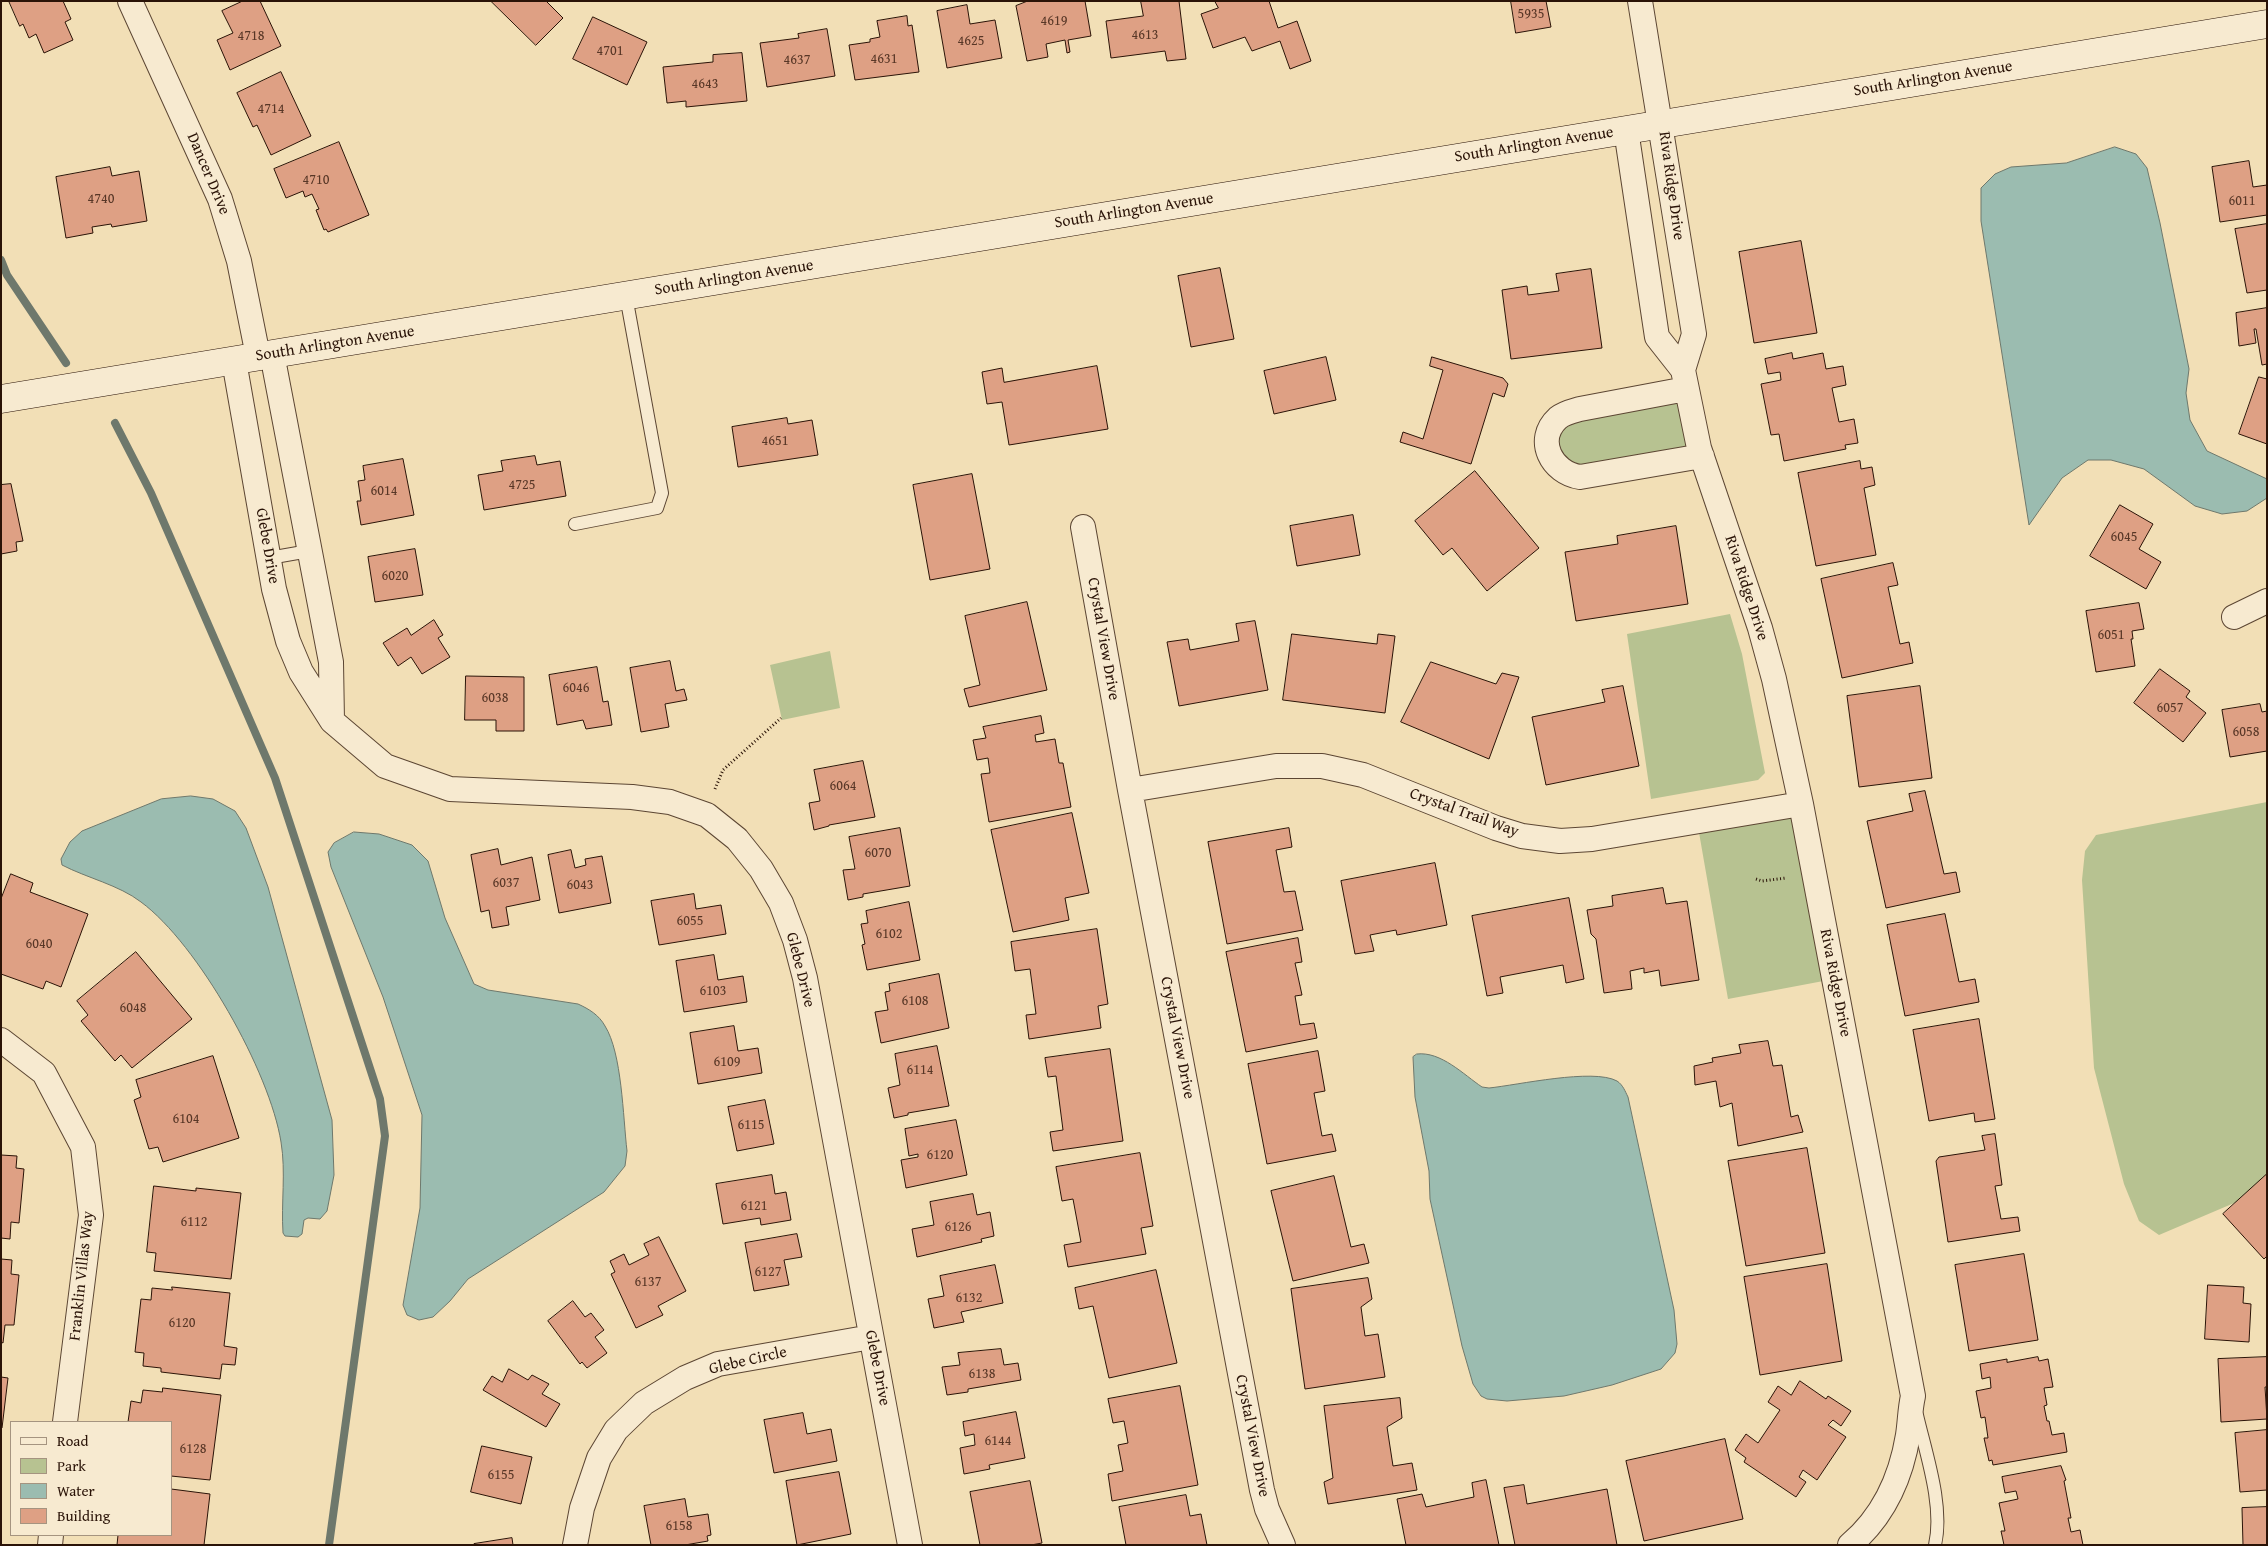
<!DOCTYPE html>
<html>
<head>
<meta charset="utf-8">
<style>
  body { margin:0 }
  #map { position:relative; width:2268px; height:1546px; overflow:hidden; background:#f2dfb6; font-family:"Gentium Book Plus",serif }
  canvas { display:block }
  .frame { position:absolute; inset:0; border:2px solid #2a1307; pointer-events:none }
  .legend { position:absolute; left:10px; top:1421px; width:162px; height:115px; box-sizing:border-box; background:#f7ead0; border:1px solid #a59480; margin:0; padding:6px 9px; list-style:none; font-size:15px; color:#2a1307 }
  .legend li { display:flex; align-items:center; gap:10px; height:25px }
  .legend b { width:25px; border:1px solid #a59480 }
</style>
</head>
<body>
<div id="map">
<canvas width="2268" height="1546"></canvas>
<div class="frame"></div>
<ul class="legend">
<li><b style="height:6px;background:#f7ead0"></b>Road</li>
<li><b style="height:14px;background:#b7c291"></b>Park</li>
<li><b style="height:14px;background:#9bbcb0"></b>Water</li>
<li><b style="height:14px;background:#dea084"></b>Building</li>
</ul>
</div>
<script>
const g = document.querySelector('canvas').getContext('2d');
g.lineJoin = 'round';
function fillPath(path, color) {
  g.fillStyle = color;
  g.fill(path, 'evenodd');
}
function trace(path, color, width, dash) {
  g.strokeStyle = color;
  g.lineWidth = width;
  g.lineCap = dash ? 'butt' : 'round';
  g.setLineDash(dash || []);
  g.stroke(path);
}
function drawText(font, color, halo, rows, align = 'center') {
  g.font = font + ' "Gentium Book Plus",serif';
  g.lineWidth = 4;
  g.setLineDash([]);
  g.textBaseline = 'middle';
  g.strokeStyle = halo;
  g.fillStyle = color;
  for (const [text, x, y, turn = 0] of rows) {
    g.save();
    g.translate(x, y);
    g.rotate((+turn || 0) * Math.PI / 180);
    g.textAlign = isNaN(turn) ? turn : align;
    if (halo) g.strokeText(text, 0, 0);
    g.fillText(text, 0, 0);
    g.restore();
  }
}
const green = new Path2D(`
  M1686 389 1699 448 1593 476 1548 449 1552 427Z
  M1730 614 1742 654 1765 773 1758 780 1651 799 1627 634Z
  M830 651 840 708 782 720 770 665Z
  M2267 802V1189L2159 1235 2139 1221 2124 1184 2094 1068 2082 880 2085 851 2096 835Z
  M1801 804 1834 979 1728 999 1697 821Z`);
const water = new Path2D(`
  M2115 147 2136 154 2147 168 2160 223 2189 369 2186 393 2190 420 2207 451 2267 479V498L2247 511 2222 514 2195 506 2144 469 2111 460H2088L2062 478 2029 525 1981 221V188L1995 174 2011 167 2066 163Z
  M191 796 213 799 235 811 246 828 268 887 332 1120 334 1175 327 1211 320 1219 308 1218 304 1220 302 1234 298 1237 285 1236 283 1233C281 1203 286 1172 281 1142 270 1072 198 944 141 902 119 885 87 878 62 865L61 859 70 842 82 831 161 799Z
  M354 832 379 834 412 845 428 861 445 918 474 984 488 990 578 1004C589 1009 599 1015 605 1026 622 1053 623 1117 627 1151L625 1166 604 1192 468 1279 450 1301 433 1317 419 1320 407 1315 403 1305 420 1208 422 1115 383 997 331 867 328 852 334 843Z
  M1417 1054C1441 1051 1464 1075 1482 1087L1489 1088C1518 1085 1593 1068 1617 1081 1623 1085 1625 1091 1628 1097L1674 1310 1677 1344 1675 1353 1661 1369 1612 1385 1564 1396 1507 1401 1487 1399 1481 1396 1473 1384 1462 1346 1430 1199 1429 1171 1415 1097 1413 1057Z`);
const stream = new Path2D(`
  M1 260 7 275 66 363
  M115 423 151 493 275 778 380 1099 385 1136 329 1545`);
const building = new Path2D(`
  M9 1H63L71 19 65 22 73 40 44 53 36 34 29 38 23 24 20 26Z
  M243 1H260L281 46 230 70 217 40 233 33 222 11Z
  M491 1H546L563 18 536 45Z
  M1028 1H1085L1091 36 1068 40 1070 52 1067 53 1065 40 1046 44 1048 57 1027 61 1016 6Z
  M1141 1H1179L1186 59 1167 61 1165 51 1111 58 1106 21 1143 16Z
  M1215 1H1269L1278 28 1297 21 1311 61 1290 69 1280 41 1252 51 1245 37 1213 48 1201 14 1218 8Z
  M1511 1H1546L1551 27 1516 33Z
  M967 5 970 24 995 20 1002 58 947 68 937 11Z
  M907 16 908 26 912 25 919 72 855 80 849 45 870 42V39L880 37 877 21Z
  M593 17 647 42 627 85 573 59Z
  M827 29 835 76 767 87 760 43 799 38 798 34Z
  M742 53 747 101 686 107V101L667 103 663 67 713 62V55Z
  M281 72 311 136 271 155 257 125 253 127 237 93Z
  M339 142 369 215 328 232 326 229 324 230 316 210 319 209 312 194 305 197 303 191 286 198 274 169Z
  M2249 161 2253 187 2267 185V215L2220 222 2212 167Z
  M110 167 112 176 139 171 147 221 112 227 111 224 92 227 93 233 66 238 56 177Z
  M2267 224V290L2247 293 2235 229Z
  M1801 241 1817 333 1754 343 1739 252Z
  M1220 268 1234 339 1191 347 1178 276Z
  M1591 269 1602 348 1511 359 1502 290 1527 286 1528 295 1559 291 1556 274Z
  M2267 308V364L2262 365 2256 329H2254L2256 343 2239 346 2236 313Z
  M1792 353 1793 359 1823 353 1826 369 1843 366 1846 385 1832 388 1839 422 1854 419 1858 443 1845 445 1846 449 1784 461 1779 434 1771 435 1761 384 1781 380 1780 372 1768 374 1765 359Z
  M1326 357 1336 400 1274 414 1264 371Z
  M1432 357 1503 378 1508 384 1504 397 1493 393 1471 464 1400 442 1403 432 1423 439 1443 370 1430 366Z
  M1097 366 1108 429 1009 445 1002 402 987 404 982 372 1002 368 1004 382Z
  M2259 377 2267 379V444L2239 434Z
  M787 418 788 424 812 420 818 455 738 467 732 427Z
  M535 456 537 465 560 461 566 496 484 510 478 475 503 471 501 461Z
  M403 459 414 515 361 525 357 501H361L358 481 365 480 363 466Z
  M1860 461 1861 469 1872 467 1875 485 1864 488 1876 555 1816 566 1798 473Z
  M1475 471 1539 548 1487 591 1452 548 1443 555 1415 521Z
  M972 474 990 569 930 580 913 485Z
  M11 484 23 541 16 542 17 551 1 554V485Z
  M2120 505 2153 524 2139 549 2161 562 2146 589 2090 556Z
  M1353 515 1360 555 1297 566 1290 526Z
  M1676 526 1688 604 1576 621 1565 552 1618 544 1617 536Z
  M415 549 423 595 375 602 368 557Z
  M1893 563 1898 585 1888 587 1900 644 1909 642 1913 663 1842 678 1821 579Z
  M1027 602 1047 690 969 707 964 689 980 685 965 616Z
  M2139 603 2144 629 2132 631 2133 639H2131L2135 666 2096 672 2086 611Z
  M434 620 443 635 438 638 450 657 422 674 411 657 398 666 383 643 407 628 411 635Z
  M1255 621 1268 690 1179 706 1167 642 1188 639 1190 650 1239 641 1236 624Z
  M1292 634 1377 644 1378 634 1395 636 1385 713 1283 700Z
  M670 661 676 691 684 689 687 700 665 704 669 727 641 732 630 668Z
  M1431 662 1496 684 1502 673 1519 677 1489 759 1401 722Z
  M597 667 603 702 608 701 612 725 586 729 583 720 557 725 549 675Z
  M2160 669 2190 691 2186 697 2206 713 2183 742 2134 703Z
  M466 676 524 677V731H496V720H465Z
  M1623 686 1639 766 1546 785 1532 717 1605 702 1602 690Z
  M1920 686 1932 778 1859 787 1847 696Z
  M2260 704 2262 712 2267 711V751L2230 757 2222 710Z
  M1041 716 1044 733 1035 735 1036 742 1055 739 1059 763H1063L1071 807 989 822 981 774 990 773 988 758 977 760 973 740 986 738 983 727Z
  M863 761 875 817 829 825V826L814 830 809 803 820 801 814 770Z
  M1925 791 1944 874 1956 872 1960 892 1886 908 1867 821 1913 811 1909 794Z
  M1072 813 1089 893 1065 898 1069 920 1013 932 991 830Z
  M900 828 910 886 863 894V897L848 900 843 870 855 869 849 837Z
  M1289 828 1292 847 1276 850 1284 892 1295 891 1303 930 1227 944 1208 842Z
  M498 849 501 865 532 857 540 900 506 907 509 925 492 928 489 910 481 912 471 855Z
  M571 850 575 868 586 865 585 859 602 856 611 903 559 913 548 855Z
  M1435 863 1447 925 1397 935 1396 930 1370 935 1374 951 1355 954 1341 881Z
  M11 874 33 883 30 892 88 914 61 987 46 981 43 989 1 974V899Z
  M1663 888 1666 904 1687 901 1699 980 1661 986 1659 970 1644 973V968L1630 971 1632 989 1604 993 1596 939 1591 934 1587 910 1613 906 1612 896Z
  M694 894 696 909 721 905 726 934 659 945 651 901Z
  M1569 898 1584 979 1566 983 1563 965 1500 977 1503 993 1487 996 1472 916Z
  M909 902 920 960 867 970 862 945 865 944 861 924 868 923 866 911Z
  M1945 914 1959 982 1975 979 1979 1002 1905 1016 1887 925Z
  M1097 929 1108 1004 1098 1006 1101 1028 1029 1039 1026 1015 1036 1014 1030 969 1015 971 1011 942Z
  M1298 938 1302 962 1295 963 1302 995 1295 996 1300 1025 1314 1023 1317 1038 1246 1052 1226 952Z
  M136 952 192 1019 132 1068 121 1055 115 1061 81 1021 88 1015 77 1001Z
  M714 955 718 980 743 976 747 1002 684 1012 676 961Z
  M939 974 949 1028 881 1043 875 1012 888 1010 885 992 890 991 889 984Z
  M1979 1019 1995 1119 1975 1122 1974 1113 1929 1121 1913 1030Z
  M734 1026 738 1051 758 1048 762 1073 698 1084 690 1033Z
  M1768 1041 1773 1066 1782 1065 1791 1117 1798 1115 1803 1132 1738 1146 1732 1103 1720 1107 1716 1081 1695 1085 1694 1066 1713 1062 1712 1058 1741 1053 1739 1045Z
  M937 1046 949 1106 908 1113V1115L894 1118 888 1088 900 1085 895 1054Z
  M1110 1049 1123 1141 1053 1151 1050 1132 1063 1130 1056 1076 1048 1077 1045 1058Z
  M1318 1051 1325 1091 1314 1093 1322 1136 1332 1134 1336 1151 1267 1164 1248 1064Z
  M213 1056 239 1138 163 1162 158 1147 149 1149 134 1100 141 1097 136 1080Z
  M765 1100 774 1144 737 1151 728 1107Z
  M956 1120 967 1175 906 1188 901 1160 918 1157V1154L909 1156 905 1129Z
  M1995 1134 2002 1185 1995 1186 2001 1219 2018 1217 2020 1231 1948 1242 1936 1161 1939 1157 1985 1150 1982 1136Z
  M1807 1148 1825 1253 1746 1266 1728 1161Z
  M1140 1153 1153 1226 1141 1228 1146 1254 1068 1267 1064 1245 1081 1242 1073 1199 1062 1201 1056 1167Z
  M1 1155 17 1156 16 1168 24 1169 19 1223 11 1222 10 1239 1 1238Z
  M2267 1174V1256L2264 1259 2223 1214Z
  M772 1175 775 1194 786 1192 791 1220 761 1225 760 1218 723 1224 716 1184Z
  M1334 1176 1351 1247 1364 1244 1369 1263 1293 1281 1271 1191Z
  M154 1186 196 1191V1188L241 1193 231 1279 154 1271 156 1253 147 1252Z
  M973 1194 977 1215 990 1212 994 1236 981 1239 982 1242 917 1257 912 1229 934 1225 930 1202Z
  M797 1234 802 1257 784 1260 789 1285 754 1291 745 1243Z
  M659 1237 686 1291 658 1306 663 1315 636 1328 611 1274 615 1272 610 1261 624 1254 629 1265 649 1255 644 1244Z
  M2024 1254 2038 1340 1969 1351 1955 1265Z
  M1 1259 12 1260 11 1274 19 1275 14 1325H5L3 1343 1 1342Z
  M1827 1264 1842 1361 1760 1375 1744 1277Z
  M995 1265 1003 1303 961 1312 964 1322 934 1328 928 1299 944 1296 940 1276Z
  M1156 1270 1177 1363 1109 1378 1093 1306 1079 1309 1075 1288Z
  M1368 1278 1372 1299 1361 1307 1365 1336 1378 1334 1385 1377 1305 1389 1291 1289Z
  M2208 1285 2244 1287 2243 1303 2251 1304 2249 1342 2205 1339Z
  M172 1287 230 1293 224 1346 237 1348 235 1365 222 1364 220 1379 161 1372V1368L143 1366 144 1353 135 1352 141 1299 151 1300 152 1288 172 1290Z
  M573 1301 585 1317 591 1313 604 1330 595 1337 607 1353 587 1368 582 1362 580 1364 548 1321Z
  M1001 1349 1004 1365 1018 1363 1021 1380 968 1389V1392L947 1395 942 1367 960 1365 958 1353Z
  M2038 1357 2039 1361 2048 1359 2053 1387 2044 1388 2047 1405 2044 1406 2047 1421H2049L2052 1435 2064 1433 2067 1452 1993 1465 1992 1460 1989 1461 1984 1438H1988L1985 1417 1981 1418 1976 1391 1991 1388 1990 1377 1982 1379 1980 1364 2007 1359V1362Z
  M2267 1357V1387H2265L2267 1419 2221 1422 2218 1359Z
  M509 1369 528 1380 532 1375 549 1384 542 1394 560 1404 546 1427 483 1390 492 1376 502 1382Z
  M1 1377 8 1378 2 1428H1Z
  M1800 1381 1826 1399 1828 1396 1851 1411 1841 1426 1833 1420 1828 1425 1846 1437 1817 1480 1803 1470 1799 1477 1806 1482 1796 1497 1744 1462 1746 1458 1735 1450 1746 1434 1758 1443 1780 1410 1768 1402 1778 1386 1791 1395Z
  M1180 1386 1198 1485 1112 1501 1108 1474 1123 1471 1118 1445 1128 1443 1124 1421 1113 1423 1108 1399Z
  M163 1388 221 1395 210 1480 171 1476V1422H128L131 1401 141 1403 143 1390 162 1392Z
  M1400 1398 1402 1418 1387 1427 1393 1466 1412 1463 1417 1490 1328 1504 1324 1482 1333 1478 1324 1406Z
  M1016 1412 1025 1458 989 1465 990 1469 964 1474 960 1448 975 1445 974 1434 965 1436 963 1422Z
  M803 1413 807 1434 831 1429 837 1461 774 1473 764 1420Z
  M2267 1430V1490L2240 1492 2235 1433Z
  M1725 1439 1743 1519 1644 1541 1626 1461Z
  M482 1446 532 1457 521 1504 471 1492Z
  M2061 1466 2066 1480 2064 1481 2071 1518H2068L2071 1532 2080 1530 2083 1545H2004L2001 1531H2005L1999 1503 2018 1499 2016 1491 2005 1493 2002 1477Z
  M839 1472 851 1534 797 1545 786 1481Z
  M1486 1480 1499 1545H1406L1397 1499 1422 1494 1426 1507 1474 1497 1472 1483Z
  M1030 1481 1042 1543 1031 1545H980L970 1492Z
  M1524 1485 1527 1504 1607 1489 1617 1545H1515L1504 1488Z
  M171 1489 210 1494 204 1545H117L118 1535H171Z
  M1186 1495 1190 1516 1201 1514 1207 1545H1126L1119 1507Z
  M685 1499 688 1517 708 1514 711 1535 707 1536 708 1541 685 1545H651L644 1506Z
  M2267 1507V1545H2243L2242 1508Z
  M512 1538 513 1545H474V1544Z`);
const path = new Path2D(`
  M715 789 723 770 781 718
  M1756 879 1762 881 1786 878`);
const service = new Path2D(`
  M575 524 657 508 662 493 626 296
  M269 558 309 551
  M1917 1415C1926 1454 1944 1506 1935 1545`);
const minor = new Path2D(`
  M130 1 220 199 239 261 258 356
  M1640 1 1694 334 1683 370
  M1626 130 1657 337 1683 370 1699 448 1760 628 1774 679 1801 804 1913 1396C1910 1409 1910 1422 1908 1435 1901 1478 1884 1516 1850 1545
  M272 354 331 662 332 721
  M234 361 274 589 288 641 301 672 332 721 385 766 450 789 632 797 670 802 707 815 737 839 761 869 781 903 795 940 805 978 910 1545
  M1686 389 1580 409C1573 411 1564 413 1558 418 1534 440 1552 473 1580 477L1702 456
  M1083 527 1130 790 1262 1490 1267 1509 1283 1545
  M2234 617 2267 601
  M1130 790 1276 766H1322L1363 775 1496 828 1522 836 1560 841 1592 839 1801 804
  M1 1040 44 1073 83 1147 91 1215 65 1422
  M50 1545 51 1535
  M575 1545 582 1508 599 1458 616 1430 644 1403 685 1378 718 1364 871 1337`);
const secondary = new Path2D(`
  M1 399 2267 24`);
const numberNames = [
  ["5935",1531,14],
  ["4619",1054,21],
  ["4613",1145,35],
  ["4718",251,36],
  ["4625",971,41],
  ["4701",610,51],
  ["4631",884,59],
  ["4637",797,60],
  ["4643",705,84],
  ["4714",271,109],
  ["4710",316,180],
  ["4740",101,199],
  ["6011",2242,201],
  ["4651",775,441],
  ["4725",522,485],
  ["6014",384,491],
  ["6045",2124,537],
  ["6020",395,576],
  ["6051",2111,635],
  ["6046",576,688],
  ["6038",495,698],
  ["6057",2170,708],
  ["6058",2246,732],
  ["6064",843,786],
  ["6070",878,853],
  ["6037",506,883],
  ["6043",580,885],
  ["6055",690,921],
  ["6102",889,934],
  ["6040",39,944],
  ["6103",713,991],
  ["6108",915,1001],
  ["6048",133,1008],
  ["6109",727,1062],
  ["6114",920,1070],
  ["6104",186,1119],
  ["6115",751,1125],
  ["6120",940,1155],
  ["6121",754,1206],
  ["6112",194,1222],
  ["6126",958,1227],
  ["6127",768,1272],
  ["6137",648,1282],
  ["6132",969,1298],
  ["6120",182,1323],
  ["6138",982,1374],
  ["6144",998,1441],
  ["6128",193,1449],
  ["6155",501,1475],
  ["6158",679,1526]
];
const streetNames = [
  ["South Arlington Avenue",1933,79,-9],
  ["South Arlington Avenue",1534,145,-9],
  ["Dancer Drive",208,174,67],
  ["Riva Ridge Drive",1671,186,82],
  ["South Arlington Avenue",1134,211,-9],
  ["South Arlington Avenue",734,278,-9],
  ["South Arlington Avenue",335,344,-9],
  ["Glebe Drive",267,546,80],
  ["Riva Ridge Drive",1746,588,72],
  ["Crystal View Drive",1103,639,80],
  ["Crystal Trail Way",1464,813,20],
  ["Glebe Drive",800,970,76],
  ["Riva Ridge Drive",1835,983,79],
  ["Crystal View Drive",1177,1038,79],
  ["Franklin Villas Way",82,1276,-84],
  ["Glebe Circle",748,1361,-13],
  ["Glebe Drive",877,1368,79],
  ["Crystal View Drive",1252,1436,79]
];
fillPath(green, '#b7c291');
fillPath(water, '#9bbcb0');
trace(water, '#6e786c', 1);
trace(stream, '#6e786c', 8);
fillPath(building, '#dea084');
trace(building, '#2a1307', 1);
trace(service, '#5c4633', 14);
trace(minor, '#5c4633', 26);
trace(secondary, '#2a1307', 29);
trace(path, '#2a1307', 3, [1, 2.5]);
trace(service, '#f7ead0', 12);
trace(minor, '#f7ead0', 24);
trace(secondary, '#f7ead0', 28);
drawText('14px', '#573626', null, numberNames);
drawText('16px', '#2a1307', '#f7ead0', streetNames);
</script>
</body>
</html>
